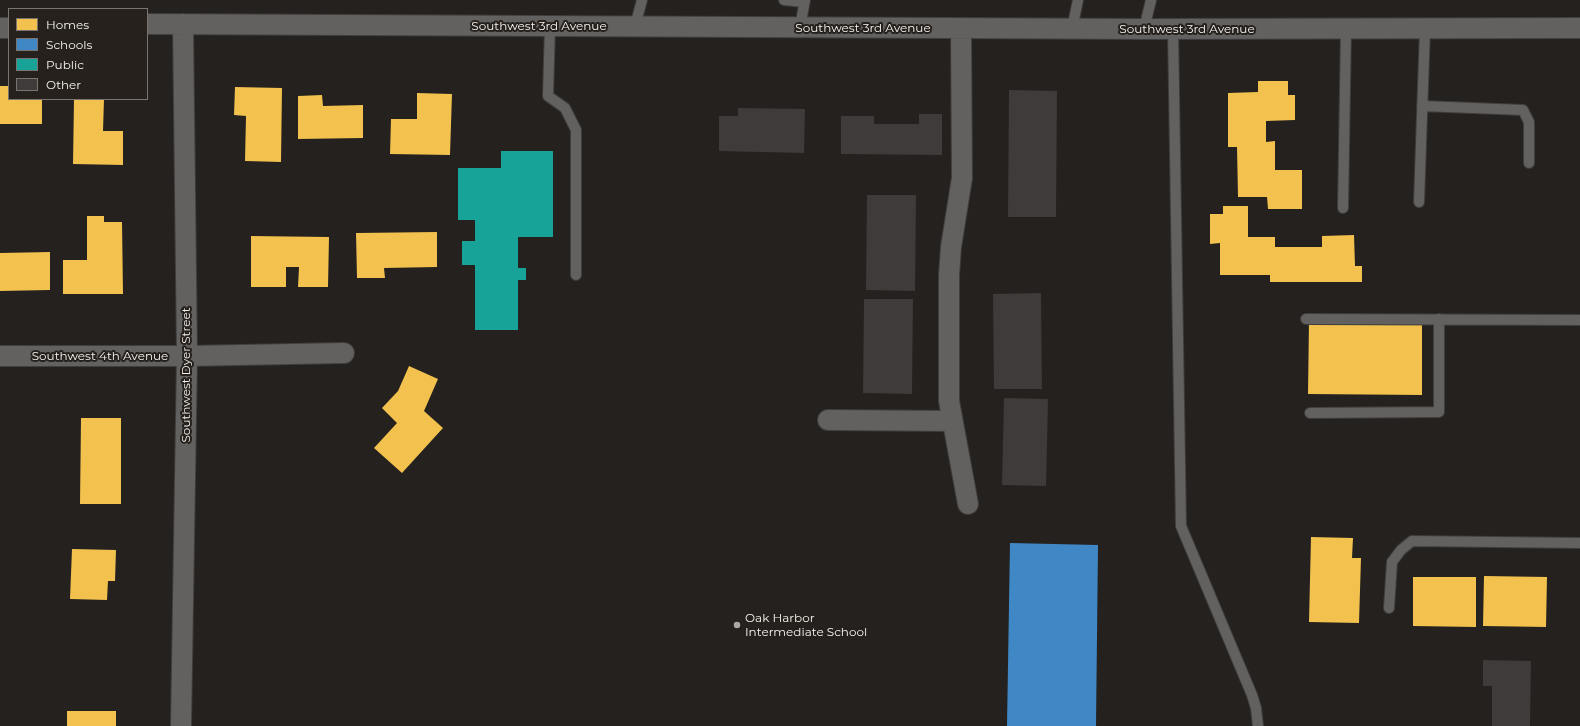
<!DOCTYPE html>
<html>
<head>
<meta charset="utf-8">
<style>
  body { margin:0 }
  #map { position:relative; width:1580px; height:726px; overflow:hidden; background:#24211f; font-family:Montserrat,sans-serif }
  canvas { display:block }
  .legend { position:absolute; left:8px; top:8px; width:140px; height:92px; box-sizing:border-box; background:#26211d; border:1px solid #797571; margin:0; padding:5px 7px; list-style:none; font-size:12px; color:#f5f2ee }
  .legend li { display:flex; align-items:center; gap:8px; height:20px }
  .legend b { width:20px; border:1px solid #797571 }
</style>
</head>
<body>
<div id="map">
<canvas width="1580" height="726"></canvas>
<ul class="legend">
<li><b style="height:11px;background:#f2c14e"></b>Homes</li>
<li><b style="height:11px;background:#3f88c5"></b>Schools</li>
<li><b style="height:11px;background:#17a398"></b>Public</li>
<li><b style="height:11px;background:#3e3b3a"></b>Other</li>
</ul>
</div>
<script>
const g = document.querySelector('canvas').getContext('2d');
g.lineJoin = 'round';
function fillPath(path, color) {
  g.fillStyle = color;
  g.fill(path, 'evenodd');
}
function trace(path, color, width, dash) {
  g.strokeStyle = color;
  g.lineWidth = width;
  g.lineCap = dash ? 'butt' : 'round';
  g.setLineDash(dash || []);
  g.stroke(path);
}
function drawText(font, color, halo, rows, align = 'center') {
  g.font = font + ' Montserrat,sans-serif';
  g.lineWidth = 4;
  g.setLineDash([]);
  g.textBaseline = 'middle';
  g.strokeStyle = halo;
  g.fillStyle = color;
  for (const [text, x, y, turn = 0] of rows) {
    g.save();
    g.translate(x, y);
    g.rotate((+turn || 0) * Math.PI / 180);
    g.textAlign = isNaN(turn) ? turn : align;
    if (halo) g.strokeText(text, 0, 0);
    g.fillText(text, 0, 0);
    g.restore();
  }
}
const homes = new Path2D(`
  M1258 81H1288V95H1295V120L1266 121V142L1275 141V170H1302V209H1268L1267 197H1238L1237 147H1228V93L1258 92Z
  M0 86H9V99H42V124H0Z
  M235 87 282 88 281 162 245 161 246 116 234 115Z
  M417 93 452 94 450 155 390 154 391 119H417Z
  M322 95 323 106 363 105V138L298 139V96Z
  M74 99H104L103 131H123V165L73 164Z
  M1223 206H1248V237H1275V247H1322V236L1354 235 1355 266H1362V282H1270V275H1220V243L1210 244V214H1223Z
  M87 216H104V222H122L123 294H63V260H87Z
  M437 232V267L384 268 385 278H357L356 233Z
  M251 236 329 237 328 287H298L299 267H286V287H251Z
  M50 252V290L0 291V253Z
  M1309 321 1422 322V395L1308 394Z
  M409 366 438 379 424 411 443 428 402 473 374 448 397 423 382 408 398 391Z
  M81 418H121V504H80Z
  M1311 537 1353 538 1352 558H1361L1359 623 1309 622Z
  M72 549 116 550 115 581H108L107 600 70 599Z
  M1484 576 1547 577 1546 627 1483 626Z
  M1413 577H1476V627L1413 626Z
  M67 711H116V726H67Z`);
const schools = new Path2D(`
  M1010 543 1098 545 1096 726H1007Z`);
const public = new Path2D(`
  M501 151H553V237H518V268H526V280H518V330H475V265H462V241H475V220H458V168H501Z`);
const building = new Path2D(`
  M1009 90 1057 91 1056 217H1008Z
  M738 108 805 109 804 153 719 151V116H738Z
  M919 114H942V155L841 154V116H874V124H919Z
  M867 195H916L915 291 866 290Z
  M1041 293 1042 389H994L993 294Z
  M864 299H913L912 394 863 393Z
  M1004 398 1048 399 1046 486 1002 485Z
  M1483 660 1531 661 1530 726H1492V686H1483Z`);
const service = new Path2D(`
  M784 0 804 2
  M550 26 548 96 565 108 576 130V275
  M635 26 642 0
  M800 27 805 0
  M1072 29 1078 0
  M1144 29 1151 0
  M1173 29 1181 526 1252 695 1256 708 1258 726
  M1422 106 1523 110 1529 122V163
  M1419 202 1425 29
  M1343 208 1346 29
  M1306 319 1580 320
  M1310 413 1439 412V319
  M1389 608 1392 562 1401 550 1412 541 1580 543`);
const minor = new Path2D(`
  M147 24 1144 29 1580 28
  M0 28H9
  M961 28 962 178 951 247 949 275V401L968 504
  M0 356H187L344 353
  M828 420 952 421
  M181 726 187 356 183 24`);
const markers = [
  [737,625,4,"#aca9a6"]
];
const streetNames = [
  ["Southwest 3rd Avenue",539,26],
  ["Southwest 3rd Avenue",863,28],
  ["Southwest 3rd Avenue",1187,29],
  ["Southwest 4th Avenue",100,356],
  ["Southwest Dyer Street",186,375,-90]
];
const poiNames = [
  ["Oak Harbor",745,618],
  ["Intermediate School",745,632]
];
fillPath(homes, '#f2c14e');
fillPath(schools, '#3f88c5');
fillPath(public, '#17a398');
fillPath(building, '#3e3b3a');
trace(service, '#403e3d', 12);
trace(minor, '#403e3d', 22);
trace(service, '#626160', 10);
trace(minor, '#626160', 20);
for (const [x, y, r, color] of markers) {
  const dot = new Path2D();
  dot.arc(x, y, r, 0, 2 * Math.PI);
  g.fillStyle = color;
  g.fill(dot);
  trace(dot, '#26211d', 1.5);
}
drawText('12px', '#f5f2ee', '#26211d', streetNames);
drawText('12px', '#f5f2ee', '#26211d', poiNames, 'left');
</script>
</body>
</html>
